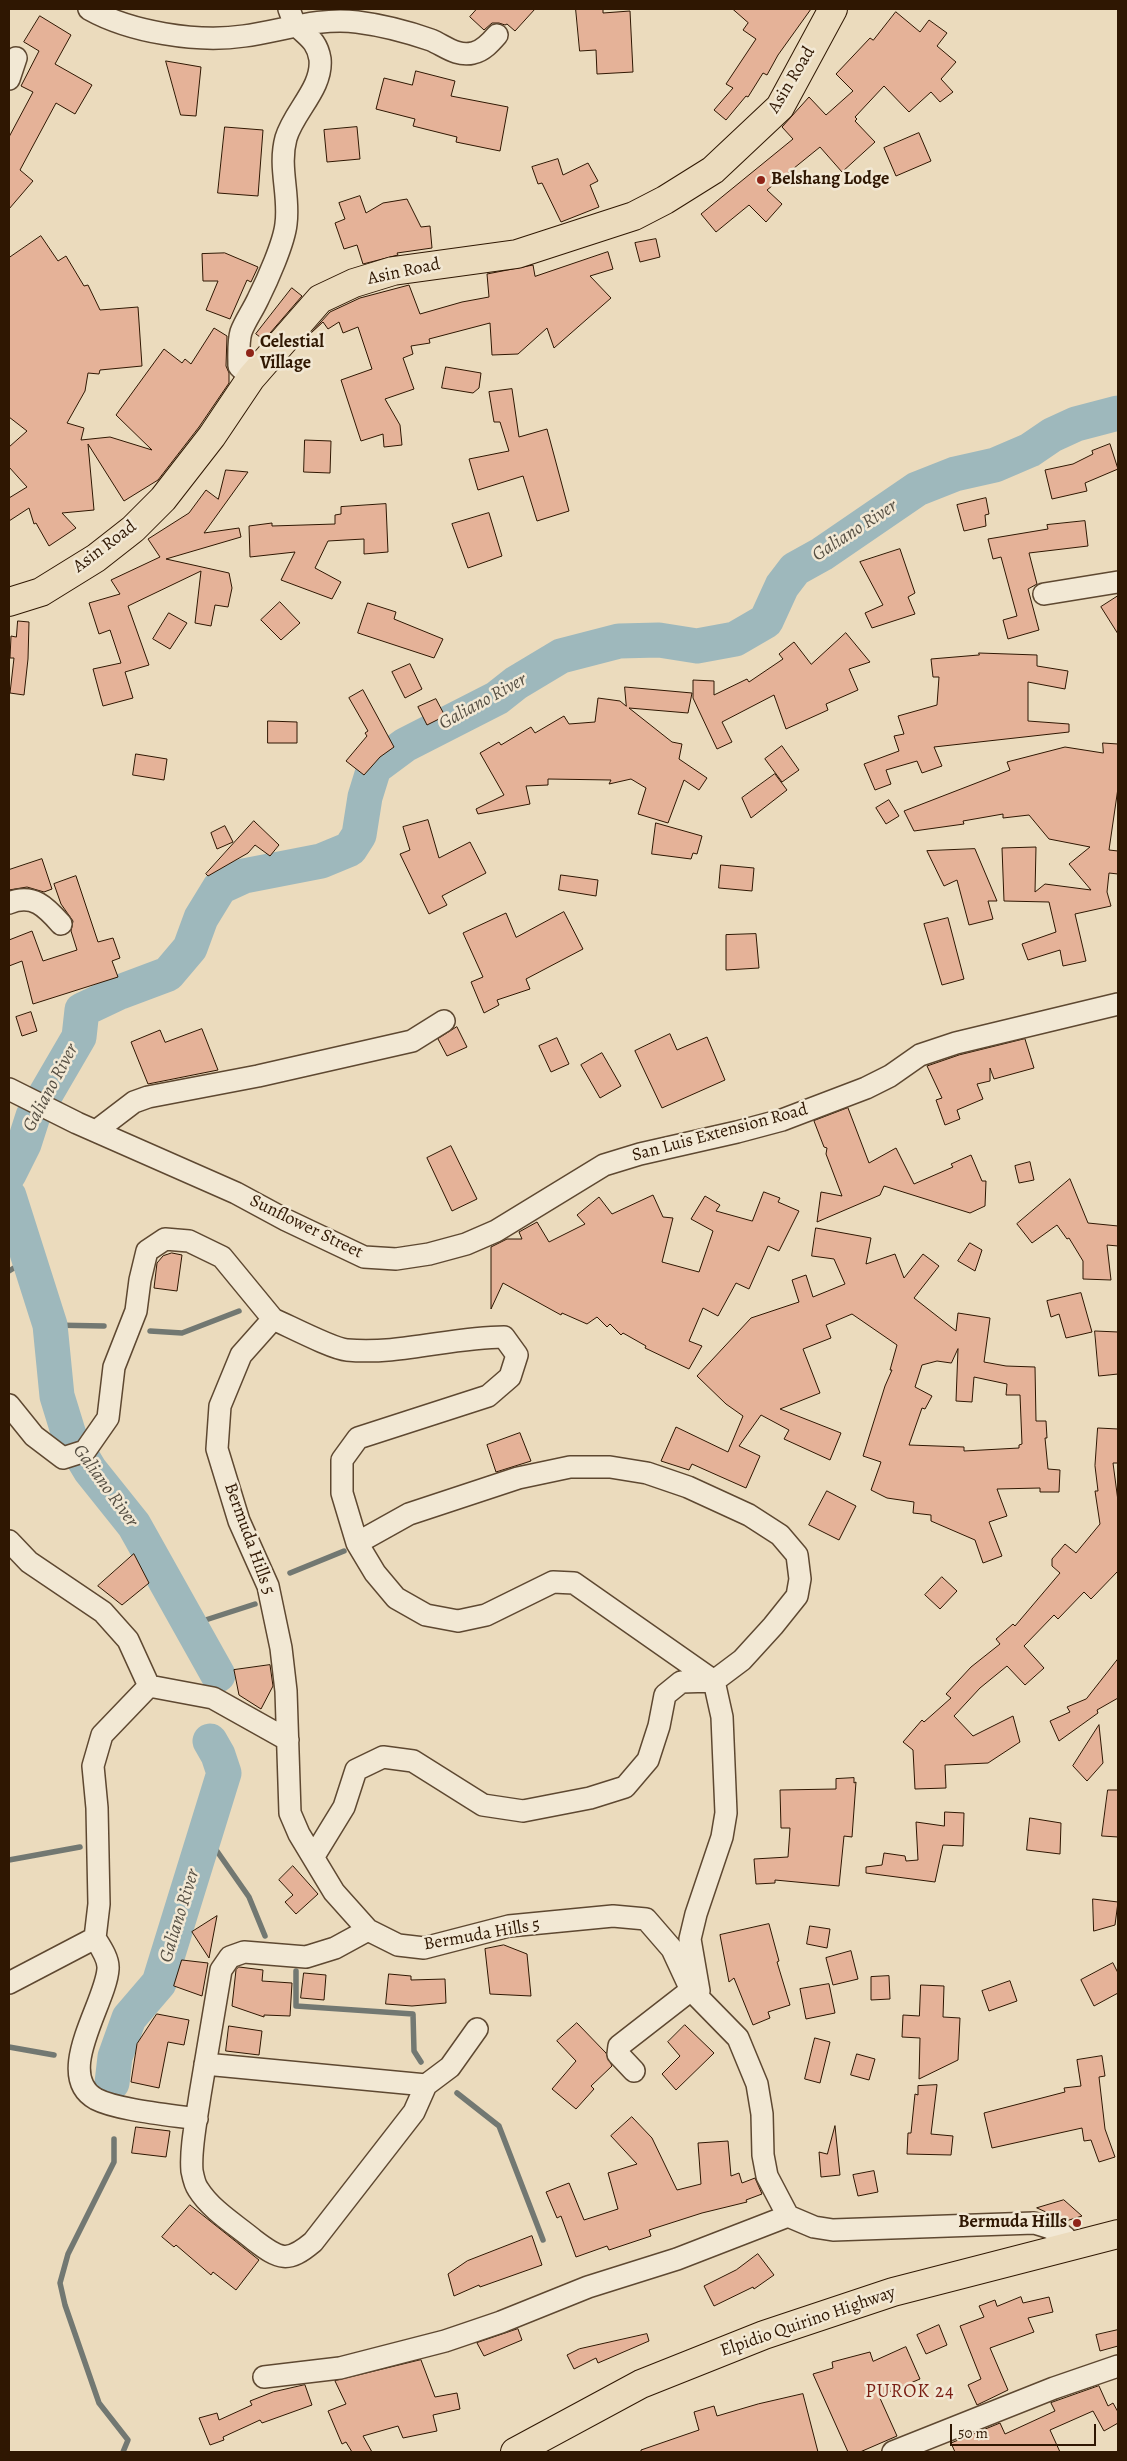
<!DOCTYPE html>
<html>
<head>
<meta charset="utf-8">
<style>
  body { margin:0 }
  #map { position:relative; width:1127px; height:2461px; overflow:hidden; background:#ebdbbd; font-family:Alegreya,serif }
  canvas { display:block }
  .frame { position:absolute; inset:0; border:10px solid #2f1702; pointer-events:none }
  .scale { position:absolute; left:950px; top:2424px; width:146px; height:22px; box-sizing:border-box; border:2px solid #2f1702; border-top:0; padding-left:6px; font-size:15px; line-height:18px; white-space:nowrap; color:#2f1702; -webkit-text-stroke:4px #f2e8d4; paint-order:stroke }
</style>
</head>
<body>
<div id="map">
<canvas width="1127" height="2461"></canvas>
<div class="frame"></div>
<div class="scale">50 m</div>
</div>
<script>
const g = document.querySelector('canvas').getContext('2d');
g.lineJoin = 'round';
function trace(path, color, width, dash) {
  g.strokeStyle = color;
  g.lineWidth = width;
  g.lineCap = dash ? 'butt' : 'round';
  g.setLineDash(dash || []);
  g.stroke(path);
}
function fillPath(path, color) {
  g.fillStyle = color;
  g.fill(path, 'evenodd');
}
function drawText(font, color, halo, rows, align = 'center') {
  g.font = font + ' Alegreya,serif';
  g.lineWidth = 5;
  g.setLineDash([]);
  g.textBaseline = 'middle';
  g.strokeStyle = halo;
  g.fillStyle = color;
  for (const [text, x, y, turn = 0] of rows) {
    g.save();
    g.translate(x, y);
    g.rotate((+turn || 0) * Math.PI / 180);
    g.textAlign = isNaN(turn) ? turn : align;
    if (halo) g.strokeText(text, 0, 0);
    g.fillText(text, 0, 0);
    g.restore();
  }
}
const stream = new Path2D(`
  M9 1271 30 1258
  M50 1325 104 1326
  M150 1331 182 1333 239 1311
  M290 1573 344 1551
  M190 1625 255 1604
  M205 1834 249 1897 265 1936
  M9 1860 80 1847
  M296 1971V2006L413 2014 414 2051 421 2062
  M9 2047 54 2055
  M457 2093 499 2126 543 2240
  M114 2139V2162L68 2254 60 2283 65 2305 99 2403 128 2440 123 2452`);
const river = new Path2D(`
  M9 1174 24 1144 33 1116 79 1037 82 1010 120 992 168 974 190 948 201 918 220 887 244 876 321 861 350 849 359 835 365 797 374 768 405 745 497 698 516 683 561 656 619 641 659 640 697 646 735 639 766 621 782 586 795 569 822 554 917 489 955 474 995 465 1030 450 1052 435 1076 424 1118 413
  M9 1196 50 1325 57 1396 69 1435 90 1470 134 1525 218 1675
  M112 2083 115 2057 129 2018 159 1983 224 1773 218 1755 210 1741`);
const building = new Path2D(`
  M477 9H535L515 31 507 24 505 25 499 23H492L484 30 470 17Z
  M576 9H603V13L630 11 633 72 597 74 596 50 580 51Z
  M733 9H811L778 55 767 75 763 73 748 97 746 96 726 120 714 110 733 88 726 84 756 39 743 30 748 23Z
  M896 12 920 32 929 20 947 33 937 46 956 62 941 79 953 92 940 102 931 92 909 112 884 86 855 117 857 119 855 121 875 142 842 172 820 147 767 190 782 204 766 222 749 205 716 232 701 214 793 139 782 127 809 97 826 115 853 91 836 74 870 38 873 40Z
  M40 16 71 35 55 64 92 85 75 114 56 103 20 170 33 181 9 209V137L33 92 21 86 39 51 24 42Z
  M166 61 201 67 196 116 181 115Z
  M416 71 455 81 451 96 508 107 500 151 456 142 457 137 413 126 415 119 376 109 384 78 412 85Z
  M225 127 263 130 258 196 218 193Z
  M357 127 360 159 327 162 324 130Z
  M919 133 931 161 896 176 884 148Z
  M558 159 563 175 588 163 598 181 590 185 599 207 561 222 542 183 538 184 532 167Z
  M360 196 366 213 383 203 407 199 421 227 430 226 432 248 397 253 398 255 363 264 357 245 344 249 335 223 345 219 339 203Z
  M41 236 58 261 66 256 84 286 88 285 100 310 138 307 142 366 100 370 99 374 88 373 85 391 67 423 84 428 81 440 110 437 152 450 116 415 164 349 182 363 185 359 191 364 214 328 227 336 226 366 229 373V383L199 427 158 480 124 501 88 444 94 510 62 513 76 528 49 546 36 523 34 524 29 508 9 521V498L27 487 9 467V447L27 431 9 417V258Z
  M656 239 660 257 640 262 635 243Z
  M608 252 613 269 590 276 611 298 554 348 547 328 518 354 492 355 490 323 429 339 430 343 411 346 413 354 403 358 414 389 385 399 400 425 402 445 384 447 383 434 361 441 341 380 372 369 358 327 343 333 339 322 328 329 323 322 311 333 330 312 360 298 409 285 420 314 462 302 489 297 487 274 533 265 535 276Z
  M225 253 258 267 251 282 247 280 230 319 206 310 218 281H203L202 254Z
  M292 288 302 296 264 340 256 334Z
  M446 367 481 373 479 388 473 393 442 388Z
  M512 389 519 437 547 429 569 511 537 521 523 476 478 490 469 459 509 451 500 422H494L489 392Z
  M305 440 331 441 330 473 304 472Z
  M1110 444 1118 469 1085 483 1087 491 1052 499 1045 470 1073 464 1093 454 1092 451Z
  M226 470 248 472 204 533 239 528 241 537 166 559 229 573 232 588 228 607 215 605 211 626 195 623 201 571 128 606 149 665 125 672 133 698 103 706 93 669 121 663 110 630 99 634 89 603 120 594 111 580 160 557 148 539 189 513 206 490 218 499Z
  M986 498 989 514 985 515 986 526 964 531 957 505Z
  M386 504 388 552 364 554V539L328 541 315 568 341 582 332 599 281 580 295 552 250 557 249 526 272 523V526L335 524V515L341 514V507Z
  M489 513 502 556 468 568 452 524Z
  M1085 521 1088 546 1029 553 1037 584 1028 589 1039 630 1008 639 1003 620 1017 616 1001 557 993 559 988 539 1048 529 1047 525Z
  M900 549 915 593 908 597 915 614 872 628 865 613 883 605 860 562Z
  M1118 596V634L1101 607Z
  M280 602 300 623 281 640 261 620Z
  M368 603 396 612 394 619 443 639 434 658 358 633Z
  M169 613 187 623 170 649 153 639Z
  M18 621 29 622 28 659 24 695 10 693 14 658H10L11 636 16 637Z
  M846 633 870 662 849 669 858 690 826 704 828 710 786 729 774 695 722 722 732 742 717 749 693 698V680L714 681V695L747 679 749 682 783 659 779 654 794 642 811 664Z
  M979 653 1037 655V666L1068 671 1065 689 1028 682V721L1069 724V732L934 747 942 766 922 773 917 761 886 770 891 784 875 790 864 764 899 751 894 736 904 734 898 716 937 705 939 677H933L931 659 979 655Z
  M410 664 422 689 405 698 392 672Z
  M625 687 692 693 688 713 629 708 672 742 682 744 679 759 707 778 699 790 684 780 668 823 638 814 646 788 631 779 609 784 611 780 548 779V785L526 786 530 804 478 814 476 809 504 795 480 753 499 742 501 745 531 727 535 733 564 716 569 724 595 722 598 698 620 701 626 706Z
  M363 690 394 747 380 757 364 775 346 761 367 736 365 733 368 731 349 698Z
  M436 699 445 716 427 725 418 707Z
  M268 721 297 722V743H268Z
  M1103 743 1118 744V788L1109 850 1118 851V874L1109 873 1107 892 1111 906 1075 914 1086 961 1063 966 1060 950 1028 960 1022 944 1056 932 1049 902 1004 901 1002 848 1036 847 1035 892 1045 884 1091 890 1069 864 1090 847 1049 839 1029 815 1003 818V814L963 821 964 824 914 831 904 811 1010 770 1007 762 1065 747 1103 753Z
  M782 746 799 770 782 782 765 759Z
  M136 754 167 759 164 780 133 775Z
  M775 774 787 790 751 818 742 798Z
  M889 800 899 816 886 824 876 808Z
  M428 820 439 858 470 842 486 873 442 896 447 905 429 914 400 854 410 850 403 827Z
  M254 821 279 845 270 856 255 845 248 853 208 876 206 874Z
  M656 823 702 836 697 854 693 853 691 859 652 854Z
  M225 826 233 842 217 849 211 833Z
  M975 849 997 901H988L993 919 969 925 957 880 944 886 927 851Z
  M42 859 52 889 44 892 27 887 9 890V870Z
  M721 865 754 868 752 891 719 888Z
  M561 875 598 880 596 896 559 890Z
  M76 876 98 942 113 938 120 958 112 961 118 977 33 1004 22 961 9 966V940L32 931 43 961 77 950 71 931 73 921 61 904 54 884Z
  M564 912 583 949 526 979 530 989 497 1000 499 1005 484 1013 471 982 483 977 463 933 506 913 516 937Z
  M948 918 964 979 942 985 924 924Z
  M756 934 759 968 726 970V935Z
  M31 1012 37 1031 22 1036 16 1017Z
  M457 1027 467 1047 447 1056 438 1039Z
  M202 1029 218 1070 148 1084 131 1042 160 1030 165 1042Z
  M670 1034 677 1050 707 1037 725 1080 662 1108 635 1051Z
  M557 1038 569 1064 551 1072 539 1046Z
  M1025 1039 1034 1068 994 1079 990 1068V1081L977 1084 983 1099 957 1110 960 1119 945 1125 936 1100 942 1098 927 1066 959 1055Z
  M602 1053 621 1086 600 1098 581 1065Z
  M848 1108 869 1163 896 1148 914 1184 953 1167 951 1164 971 1155 982 1181H986L985 1206 970 1213 884 1186 880 1195 817 1222 821 1192 842 1196 826 1154 827 1148 824 1147 814 1121Z
  M451 1146 477 1199 452 1211 427 1158Z
  M1030 1162 1034 1180 1019 1183 1015 1166Z
  M1070 1179 1088 1223 1118 1226V1246L1107 1245 1111 1280 1083 1279V1261L1069 1238 1067 1239 1057 1225 1032 1243 1017 1224Z
  M764 1192 780 1198 778 1202 799 1211 779 1251 768 1246 749 1289 736 1283 718 1316 703 1308 689 1341 702 1346 689 1369 645 1348 646 1346 623 1333 621 1335 610 1324 607 1327 597 1317 587 1324 562 1313 561 1315 503 1283 491 1309V1247L507 1239H522L519 1232 537 1222 549 1242 585 1224 577 1215 599 1197 612 1214 653 1195 663 1217 673 1218 662 1262 699 1272 713 1231 691 1219 705 1196 720 1205 716 1211 752 1221Z
  M816 1228 871 1238 866 1264 895 1254 904 1278 923 1254 939 1266 914 1298 956 1331 958 1313 990 1318 984 1362 1006 1366 1035 1367 1036 1421H1046L1047 1438H1045L1048 1469 1060 1470 1059 1492H1040V1488L997 1489 1007 1516 989 1522 1002 1556 983 1563 975 1540 931 1521V1515L913 1513 914 1502 887 1498 871 1490 881 1462 863 1456 885 1386 892 1370H890L897 1345 852 1314 826 1325 831 1338 803 1349 820 1393 780 1409 841 1433 830 1460 784 1439 789 1430 761 1415 739 1446 760 1456 746 1488 692 1464 689 1470 661 1461 676 1427 728 1452 743 1416 726 1404 697 1376 751 1318 799 1302 792 1280 806 1275 813 1297 845 1284 834 1259 812 1256ZM958 1349 956 1401 972 1402 974 1377 1007 1384 1006 1395H1020L1022 1444 1019 1445V1448L964 1451V1447L909 1445 922 1408 925 1409 932 1396 915 1387 922 1365 937 1361 951 1363Z
  M970 1243 982 1250 975 1271 958 1261Z
  M172 1253 182 1255 177 1291 154 1288 157 1263 163 1256Z
  M1081 1293 1092 1332 1066 1338 1059 1314 1051 1317 1047 1301Z
  M1095 1331 1118 1332V1374L1099 1376Z
  M1098 1428 1118 1429V1463H1113L1118 1501V1571L1091 1599 1084 1592 1058 1619 1054 1615 1024 1646 1044 1668 1025 1685 1007 1666 980 1688 954 1716 973 1736 1013 1716 1020 1742 988 1763 945 1765 946 1788 915 1789 913 1750 903 1742 922 1720 924 1722 951 1698 946 1694 971 1667 1000 1644 996 1639 1013 1624 1015 1626 1060 1573 1052 1566V1559L1065 1544 1076 1553 1100 1524 1095 1491H1098L1095 1466Z
  M520 1433 531 1461 496 1472 487 1445Z
  M827 1491 856 1506 839 1540 809 1525Z
  M134 1554 149 1583 122 1605 98 1586Z
  M942 1577 957 1591 940 1609 925 1595Z
  M1118 1659V1698L1097 1710 1098 1713 1059 1741 1050 1721 1070 1712 1067 1707 1086 1699Z
  M270 1665 273 1686 261 1709 239 1695 234 1670Z
  M1099 1725 1103 1763 1087 1781 1073 1766Z
  M854 1778V1783L856 1782 852 1837 844 1836 839 1886 775 1880V1883L756 1884 754 1859 788 1857 790 1828H781L780 1790 836 1789V1779Z
  M1108 1790H1118V1837L1102 1836Z
  M945 1812 964 1813 963 1846 943 1845 935 1882 866 1873V1867L882 1865 884 1853 905 1856 906 1861 918 1860 916 1822 944 1826Z
  M1030 1818 1061 1823 1060 1854 1027 1850Z
  M293 1866 318 1894 296 1914 285 1902 293 1895 279 1880Z
  M1093 1899 1118 1902 1115 1925 1094 1931Z
  M217 1916 209 1958 192 1932Z
  M769 1924 779 1961 777 1962 790 2005 768 2012 770 2018 753 2025 734 1978 729 1982 720 1935Z
  M810 1926 830 1929 827 1948 807 1944Z
  M504 1945 527 1954 531 1996 490 1994 485 1949Z
  M851 1951 858 1979 833 1985 826 1958Z
  M182 1960 208 1963 202 1996 174 1986Z
  M1113 1963 1118 1973V1993L1094 2006 1081 1980Z
  M239 1967 263 1970 262 1981 292 1983 290 2016 264 2015V2017L232 2006 236 1970Z
  M304 1973 326 1975 324 2000 301 1998Z
  M389 1974 411 1976V1980L445 1979 446 2003 412 2006 386 2004Z
  M889 1976 890 1999 871 2000V1977Z
  M1010 1981 1017 2001 989 2011 982 1991Z
  M829 1984 835 2013 806 2019 800 1989Z
  M921 1985 944 1986 943 2017 960 2018 958 2060 919 2079 920 2038 902 2037 903 2015 919 2016Z
  M157 2014 189 2020 184 2045 168 2042 159 2088 131 2082 137 2044Z
  M577 2023 606 2053 612 2066 591 2086 594 2089 576 2109 552 2089 576 2061 557 2041Z
  M685 2025 714 2053 676 2090 662 2074 680 2056 668 2042Z
  M229 2026 262 2031 259 2055 226 2051Z
  M815 2038 830 2042 820 2083 805 2079Z
  M857 2054 875 2059 869 2080 851 2075Z
  M1102 2056 1105 2076 1099 2077 1105 2129 1115 2157 1099 2162 1091 2140 1084 2141 1082 2128 992 2148 984 2113 1065 2092 1064 2088 1081 2086 1077 2060Z
  M937 2085 931 2134 953 2136 951 2155 907 2154 908 2133H911L915 2094 918 2095V2086Z
  M632 2117 652 2138 677 2190 701 2184 698 2143 728 2141 731 2176 739 2173 742 2183 755 2178 762 2194 746 2200 747 2202 702 2213 649 2230 651 2236 609 2250 607 2246 576 2257 561 2216 557 2218 546 2192 569 2183 584 2220 618 2209 608 2173 637 2164 611 2136Z
  M835 2126 840 2175 821 2177 819 2152 827 2154Z
  M136 2127 170 2131 166 2157 132 2153Z
  M874 2171 878 2192 858 2196 853 2175Z
  M1064 2200 1082 2216 1066 2221 1037 2208Z
  M190 2205 259 2260 236 2290 213 2272 211 2275 176 2245 174 2247 162 2237Z
  M532 2236 542 2265 480 2287 479 2285 454 2296 448 2274 467 2261Z
  M758 2254 774 2275 754 2289 753 2287 714 2306 704 2286 736 2270Z
  M1021 2297 1023 2303 1049 2297 1053 2312 1028 2318 1034 2332 990 2348 1008 2390 977 2405 968 2385 981 2379 960 2326 984 2317 979 2306 995 2300 997 2306Z
  M939 2325 947 2345 926 2354 917 2335Z
  M518 2329 522 2340 484 2356 477 2343Z
  M1118 2330V2346L1100 2351 1096 2335Z
  M647 2334 649 2341 598 2363 596 2358 574 2369 567 2355 579 2349Z
  M906 2347 920 2379 879 2396 897 2436 860 2452H848L813 2374 833 2368 832 2362 870 2352 873 2361Z
  M421 2360 435 2397 457 2393 460 2409 433 2415 437 2431 403 2438 398 2426 363 2436 372 2452H352L346 2442 342 2444 328 2411 346 2404 335 2381Z
  M305 2385 312 2405 262 2423 260 2420 223 2437 224 2440 210 2445 199 2418 217 2413 219 2420 252 2405 250 2401 273 2392Z
  M1099 2386 1108 2406 1113 2403 1118 2412V2423L1104 2431 1093 2411 1050 2430 1060 2452H955L951 2443 1000 2423 1005 2434 1055 2411 1051 2403Z
  M803 2394 818 2452H641V2450L699 2430 694 2412 714 2406 717 2416 758 2404Z`);
const minor = new Path2D(`
  M89 9C130 32 197 43 244 36 281 31 319 17 357 22 381 25 408 32 431 40 445 46 457 57 473 53 483 51 491 42 497 35
  M9 79 16 58
  M251 378 239 366C239 356 238 342 241 332 245 321 253 310 258 299 267 281 284 243 286 224 290 195 278 167 286 138 294 111 323 88 320 59 317 41 308 37 297 26 293 22 291 14 289 9
  M1044 594 1118 582
  M9 903C33 893 46 907 61 924
  M9 1089 77 1123 236 1193 286 1220 364 1257 396 1259 429 1254 466 1244 496 1231 604 1165 640 1154 737 1132 782 1120 866 1088 890 1076 920 1055 956 1043 1118 1004
  M96 1131 134 1102 148 1097 258 1076 412 1041 444 1021
  M273 1319C289 1326 333 1349 347 1350 399 1355 452 1337 504 1337L517 1355 510 1377 488 1396 358 1438 342 1460V1493L357 1543
  M9 1405 34 1436 63 1458 85 1451 108 1418 114 1367 136 1311 140 1280 147 1251 165 1239 189 1241 222 1257 273 1319 241 1355 220 1406 217 1449 239 1521 268 1586 281 1648 286 1691 290 1813 299 1834 334 1892 368 1930 398 1945 424 1948 509 1926 613 1916 646 1919 672 1949 691 1990 738 2038 757 2084 762 2114 763 2155 767 2176 788 2216 814 2227 833 2230 1034 2223C1052 2228 1062 2231 1073 2246
  M9 1541 29 1562 103 1612 128 1640 149 1686 213 1698 288 1740
  M314 1856 344 1807 356 1770 383 1757 413 1761 483 1805 523 1811 590 1798 625 1787 648 1760 659 1726 665 1695 681 1682 714 1681 742 1660 773 1626 797 1596 800 1579 797 1555 780 1535 749 1515 688 1487 647 1473 610 1467H570L518 1478 409 1514 357 1543 375 1573 396 1598 426 1615 458 1621 486 1615 553 1582 574 1583 714 1681 722 1717 726 1813 722 1837 696 1914 690 1939 699 1991
  M95 1938C100 1946 109 1959 108 1969 106 2003 53 2075 96 2099 117 2110 171 2115 197 2119
  M9 1983 95 1938 99 1904 97 1808 93 1766 102 1735 149 1686
  M205 2064 426 2085 414 2112 313 2242C288 2263 280 2260 254 2240 236 2225 211 2210 198 2189 195 2185 193 2176 192 2171 190 2148 197 2117 200 2095 207 2053 214 2012 221 1970L230 1957 244 1952 306 1957 335 1948 368 1930
  M634 2071 618 2054 619 2046 691 1990
  M426 2085 450 2067 477 2029
  M264 2377 340 2368 445 2341 501 2322 588 2287 677 2259 788 2216
  M893 2452 1054 2388 1118 2366`);
const primary = new Path2D(`
  M9 602 41 592 96 558 133 529 163 499 212 436 251 378 320 299 354 283 393 271 517 254 634 216 665 200 713 170 780 107 833 9`);
const trunk = new Path2D(`
  M515 2452 641 2384 764 2335 893 2292 1118 2234`);
const markers = [
  [761,180,5,"#8f2418"],
  [250,353,5,"#8f2418"],
  [1077,2223,5,"#8f2418"]
];
const streetNames = [
  ["Asin Road",792,80,-59],
  ["Asin Road",404,272,-12],
  ["Asin Road",105,547,-37],
  ["San Luis Extension Road",720,1133,-15],
  ["Sunflower Street",306,1227,26],
  ["Bermuda Hills 5",249,1539,70],
  ["Bermuda Hills 5",482,1935,-10],
  ["Elpidio Quirino Highway",808,2322,-19]
];
const poiNames = [
  ["Belshang Lodge",771,180],
  ["Celestial",260,343],
  ["Village",260,364],
  ["Bermuda Hills",1067,2223,"right"]
];
const waterNames = [
  ["Galiano River",855,531,-33],
  ["Galiano River",483,702,-29],
  ["Galiano River",51,1088,-62],
  ["Galiano River",105,1486,54],
  ["Galiano River",180,1916,-73]
];
const neighbourhoodNames = [
  ["PUROK 24",910,2392]
];
trace(stream, '#727872', 5.5);
trace(river, '#9eb8bc', 35);
fillPath(building, '#e5b298');
trace(building, '#2f1702', 1);
trace(minor, '#5e4831', 24);
trace(primary, '#2f1702', 30);
trace(trunk, '#2f1702', 30);
trace(minor, '#f2e8d4', 21);
trace(primary, '#ebdbbd', 28);
trace(trunk, '#ebdbbd', 28);
for (const [x, y, r, color] of markers) {
  const dot = new Path2D();
  dot.arc(x, y, r, 0, 2 * Math.PI);
  g.fillStyle = color;
  g.fill(dot);
  trace(dot, '#f2e8d4', 2);
}
drawText('18px', '#2f1702', '#f2e8d4', streetNames);
drawText('bold 18px', '#2f1702', '#f2e8d4', poiNames, 'left');
drawText('italic 19px', '#564f43', '#f2e8d4', waterNames);
g.letterSpacing = '1px';
drawText('19px', '#7a1f14', '#f2e8d4', neighbourhoodNames);
g.letterSpacing = '0px';
</script>
</body>
</html>
